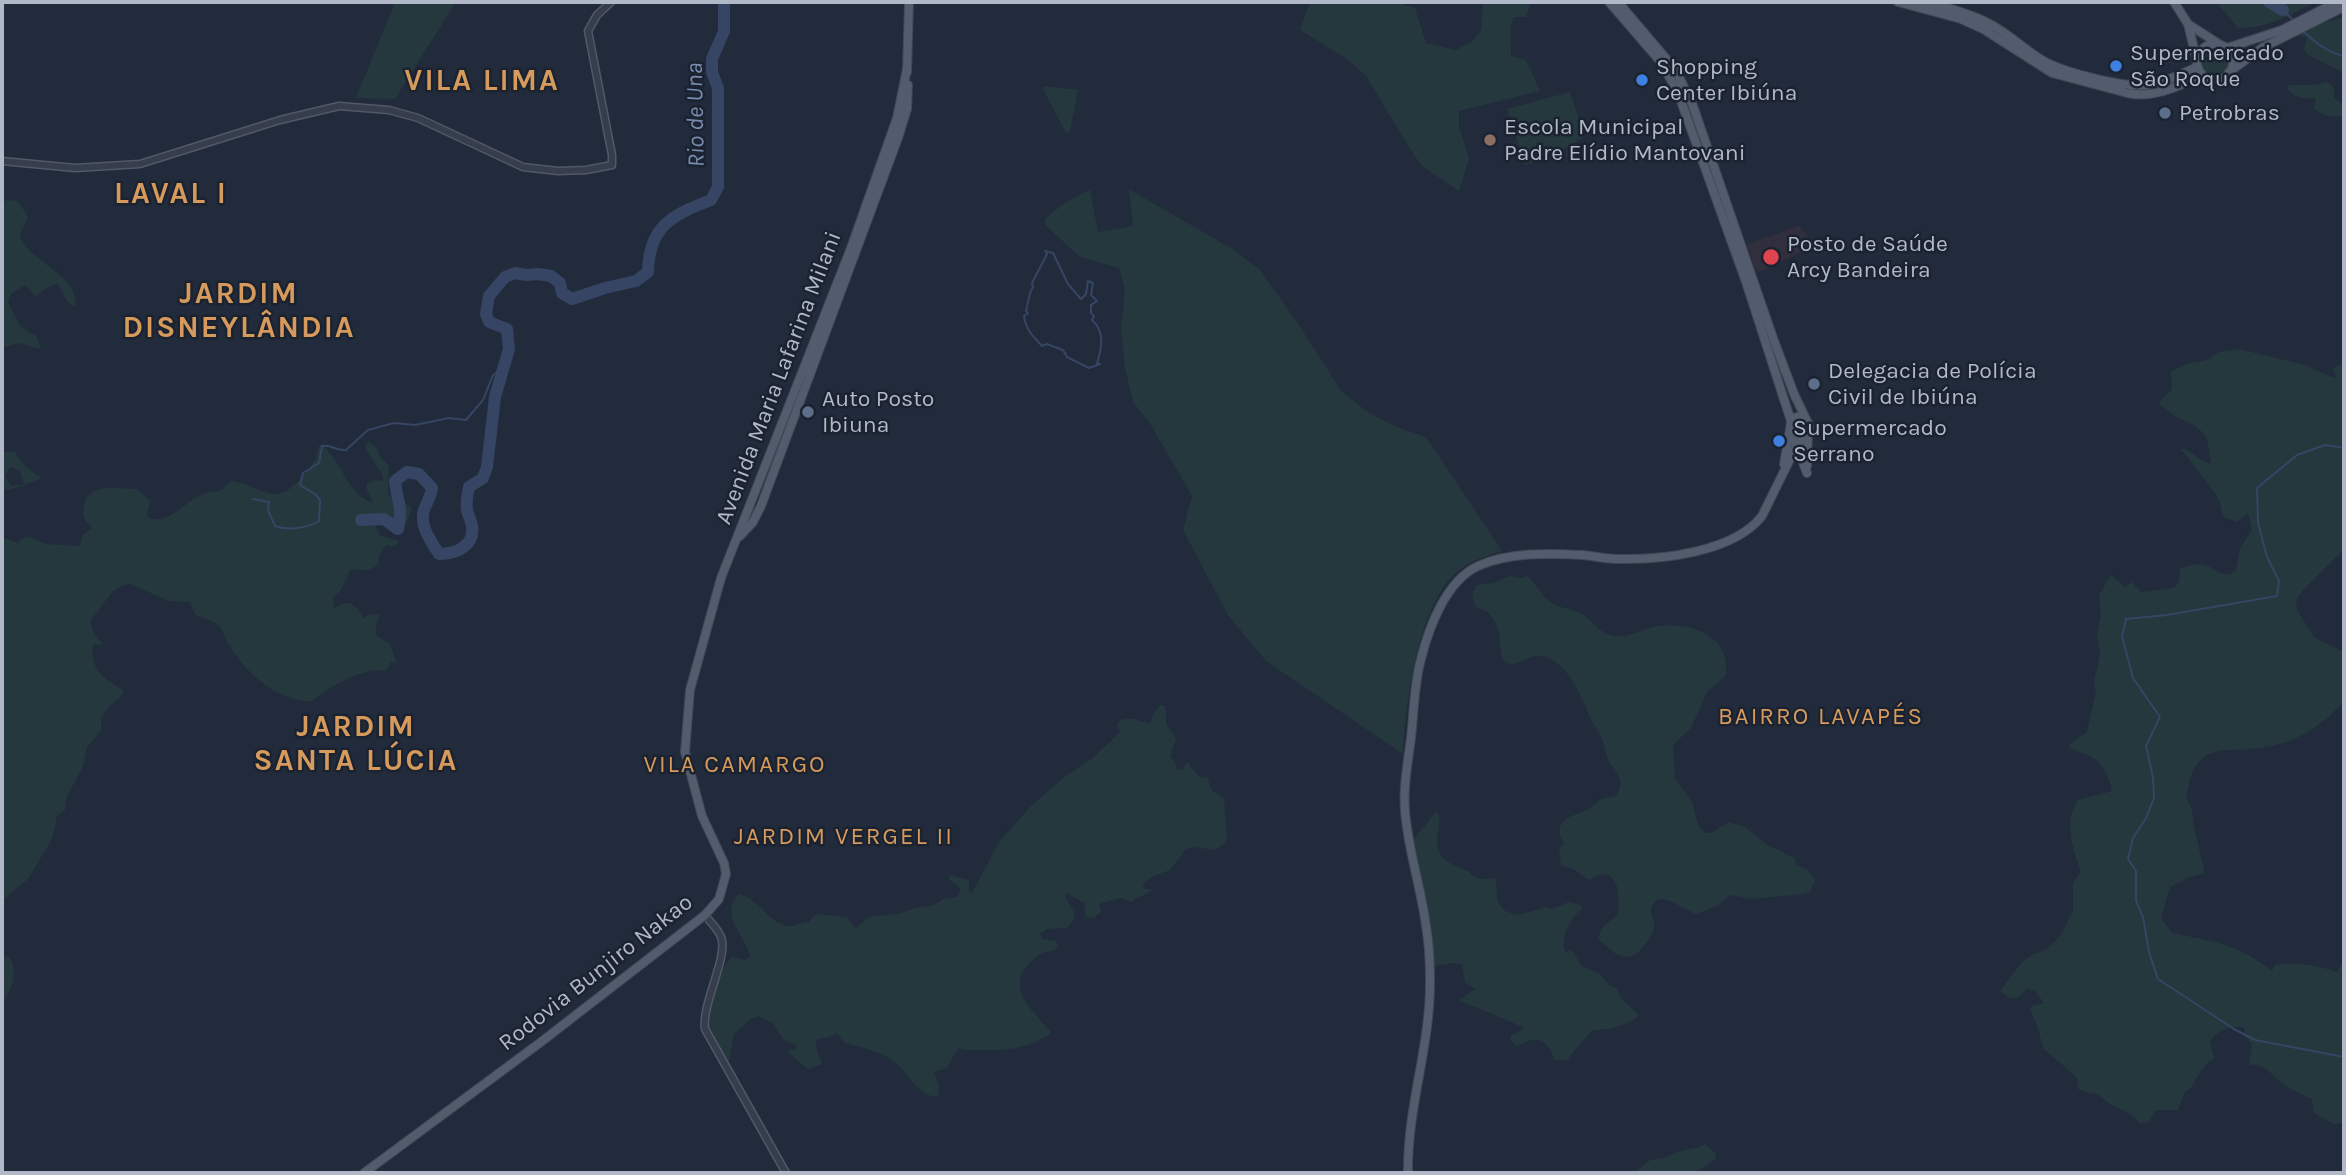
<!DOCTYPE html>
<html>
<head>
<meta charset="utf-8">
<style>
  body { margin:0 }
  #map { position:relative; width:2346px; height:1175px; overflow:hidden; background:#222b3c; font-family:Karla,sans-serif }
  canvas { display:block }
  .frame { position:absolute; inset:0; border:4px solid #b1b8c7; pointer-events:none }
</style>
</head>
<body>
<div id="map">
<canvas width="2346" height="1175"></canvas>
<div class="frame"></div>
</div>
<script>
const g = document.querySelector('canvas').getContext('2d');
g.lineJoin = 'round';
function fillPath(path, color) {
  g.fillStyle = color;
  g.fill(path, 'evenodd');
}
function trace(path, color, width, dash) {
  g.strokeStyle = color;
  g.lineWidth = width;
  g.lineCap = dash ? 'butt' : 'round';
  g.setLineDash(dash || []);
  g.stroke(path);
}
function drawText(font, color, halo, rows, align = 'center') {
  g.font = font + ' Karla,sans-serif';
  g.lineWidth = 5;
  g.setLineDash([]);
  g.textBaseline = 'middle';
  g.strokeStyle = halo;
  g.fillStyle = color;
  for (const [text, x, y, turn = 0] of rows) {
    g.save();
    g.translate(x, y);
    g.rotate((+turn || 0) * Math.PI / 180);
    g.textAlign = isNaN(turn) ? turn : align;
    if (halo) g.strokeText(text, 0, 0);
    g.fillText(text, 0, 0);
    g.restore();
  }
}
const medical = new Path2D(`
  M1799 226 1816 245 1759 272 1755 269 1747 244Z`);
const green = new Path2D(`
  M395 2H456L395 99 356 98Z
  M1310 2H1394L1415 8 1426 43 1456 50 1473 41 1481 30 1483 2H1531L1526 17H1514C1508 29 1512 43 1511 56L1526 60 1540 91 1459 111V126L1469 158 1459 191 1422 166 1410 149 1366 76 1350 61 1300 30Z
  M2216 2H2316C2289 15 2270 28 2238 28Z
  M2344 17V73L2308 55 2304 50 2307 38 2297 34 2308 27Z
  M2201 62a14 14 0 1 1 28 0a14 14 0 1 1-28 0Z
  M2327 82 2335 89 2333 97 2344 106V116C2332 116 2324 117 2314 109L2316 99C2304 98 2295 99 2287 88L2290 85H2315Z
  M1043 86 1078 90 1070 132 1066 133 1043 89Z
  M1570 92 1584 133 1583 138 1555 154 1525 165 1507 109Z
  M1129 189 1234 250 1260 270 1297 322 1342 392 1372 415 1402 429 1426 437 1502 551C1487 556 1471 560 1458 571 1418 604 1405 704 1403 754L1266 661 1228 615 1183 530 1192 496 1151 425 1133 402 1125 368 1121 328 1125 290 1119 268 1080 257 1045 225V219C1059 206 1073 197 1090 190L1098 232 1133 226Z
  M7 200 18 201C31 223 30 212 20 235 30 264 77 272 76 306L74 307C60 297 66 292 57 284L52 285 35 296 25 285 11 294 8 302 20 326 36 336 41 349 19 343 2 348V203Z
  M2239 349 2305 365 2334 378 2336 376 2333 368 2344 364V549L2302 591 2296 600 2297 610 2314 637 2344 652V701C2318 731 2289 746 2250 749 2233 751 2216 747 2202 759 2191 768 2189 785 2186 798L2192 809 2194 826 2204 870 2203 874 2190 877 2170 887 2161 918 2172 933C2215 942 2236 943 2272 971L2275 965C2291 961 2321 966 2337 972L2344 960V1123L2333 1124 2314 1113 2312 1099C2304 1096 2289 1088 2282 1083 2270 1074 2265 1063 2249 1065L2252 1045 2246 1037 2244 1028C2231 1025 2218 1030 2210 1041L2214 1059 2208 1062 2196 1078 2192 1087 2184 1093 2178 1110H2156L2149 1122 2141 1124 2132 1115 2110 1104 2097 1094 2085 1092 2078 1089 2077 1079 2074 1075 2043 1048 2038 1028 2030 1009 2032 1006 2044 1003 2035 991 2027 988C2018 1001 2012 1002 2000 991L2023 961 2032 955 2046 950 2060 936 2073 911V883L2081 871C2073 850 2063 821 2078 800L2112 791C2109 777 2104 764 2090 756 2082 752 2075 752 2068 746L2087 732 2096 691 2094 682 2100 654 2097 635 2101 616 2099 595 2111 575 2125 587 2132 582 2141 592 2174 588 2179 582 2180 569C2187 566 2196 563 2204 565 2217 568 2223 581 2236 570L2240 549 2252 529 2248 513 2237 522 2224 517C2221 511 2221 506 2219 500 2217 494 2184 452 2180 449 2193 448 2198 463 2211 463 2208 437 2207 431 2183 420 2174 417 2167 409 2159 404L2161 400 2172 389 2171 371 2190 363 2207 360 2219 352Z
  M369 442 377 448 380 457 389 466 388 494 401 499 412 509 403 531 380 521 376 523V528L380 536 397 540 398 543 393 547 387 545C380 550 379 556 378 564 367 575 360 567 350 570L341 590 333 597V606L335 608C350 597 355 605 364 618L370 614 380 615 376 624V635L390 644 397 664 391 662 386 671C367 667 339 682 323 693 316 697 313 703 304 701 272 697 245 671 229 645 225 639 224 631 219 626 212 620 204 618 195 615L190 602 168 601 131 584 123 585 113 591 91 620C90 631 96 636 103 644L93 645C90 670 103 678 123 690L122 695 106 710 101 719V731L87 747 83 766 66 799 65 810 57 816 52 839 28 879 2 901V537L18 543 23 538 28 537 46 544 79 546 83 535 92 528C90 525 87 523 85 520 82 515 83 508 85 502 91 483 122 489 137 489L150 501 147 515 150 519C172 522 183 503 201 495 217 488 215 498 231 481 246 482 258 492 273 494 290 496 307 472 315 460 317 455 318 449 320 444 342 459 346 494 373 503L367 490V484L373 480 382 481 383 476 366 449V444Z
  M2 452H14L28 469 42 478 24 485 20 471 11 467 5 475 10 486 24 485 9 490 2 489Z
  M1509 576 1521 578 1527 576C1536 582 1539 593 1548 600 1558 609 1572 608 1582 614 1592 620 1597 630 1607 634 1625 641 1638 630 1654 627 1688 621 1731 634 1726 675L1707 692 1691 728 1673 745 1675 778 1693 803 1698 825 1705 833H1711L1729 822 1745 827 1766 844 1794 858 1797 865 1809 871 1815 880 1810 892 1803 894 1751 899 1730 895 1719 905 1696 914C1689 911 1668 898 1660 899 1657 900 1653 903 1652 906 1649 912 1655 920 1654 927 1653 937 1649 939 1644 946 1626 968 1613 952 1598 939L1601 929 1618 914C1619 903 1621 870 1600 875 1596 876 1593 879 1589 880L1575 870 1561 865 1559 850 1564 843 1560 836V826L1567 818 1589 809 1601 799 1616 796C1619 791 1621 787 1620 780 1618 770 1610 766 1607 757 1605 752 1605 746 1603 741 1600 732 1593 725 1590 717 1580 695 1570 666 1546 657 1530 651 1520 668 1505 663L1501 653 1499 632 1495 622 1489 613 1475 606 1472 594 1476 585 1494 583Z
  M1160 705H1164L1166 711V723L1176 739 1170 757 1175 762 1177 770 1183 769 1187 762 1200 778 1207 777 1212 791 1224 798 1227 842 1215 850 1194 847 1186 849 1170 870 1151 877 1142 885 1145 889H1153C1146 896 1138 896 1132 902L1121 898 1101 903 1099 905 1101 912 1094 918 1086 917 1084 903 1065 892C1066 909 1084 910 1067 928L1047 929 1040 934 1042 939 1056 941 1058 947 1055 950C1045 951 1038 954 1031 962 1002 988 1035 1012 1051 1032L1047 1036C1023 1050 1007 1050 980 1050 972 1050 966 1051 958 1048L947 1068 934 1072 939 1085 938 1097C913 1095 912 1073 892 1060 877 1050 860 1047 844 1043L837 1033 829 1037 817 1039 816 1047 822 1064 808 1069 787 1052 789 1050 796 1049V1045L784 1040 772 1023 759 1016 751 1019 734 1034 729 1062C723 1053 715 1044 710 1034 702 1015 717 969 732 957L746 960 750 956C745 934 718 916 739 894 758 898 767 921 787 926 795 927 801 922 809 922L814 915C822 913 837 917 846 917L856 928 866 919 874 916 899 914 912 909 934 905 943 899 957 897 961 889 949 879V875L969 880V892L972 893 999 842 1030 807 1066 776 1093 758 1120 732 1117 725 1120 720C1133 716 1138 721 1150 724L1153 715Z
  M1436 812 1440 819C1434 850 1435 858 1465 870 1472 872 1468 873 1474 876 1481 881 1488 878 1496 878L1497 901 1505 911 1517 915 1540 909 1544 906 1552 909 1569 902 1581 905 1582 909C1570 918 1563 933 1564 949L1567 952 1571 949 1582 966 1600 974 1609 985 1616 988 1622 999 1639 1015C1628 1027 1607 1029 1591 1031L1567 1060H1554C1551 1048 1543 1036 1528 1041 1524 1043 1520 1045 1516 1046L1511 1040V1036L1525 1028 1459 1000 1475 989 1465 983 1462 964 1453 963 1435 966 1433 963 1410 850 1414 839Z
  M2 956 9 957C19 970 12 992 2 1003Z
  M1705 1144 1716 1154V1159L1694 1173H1634L1650 1160 1667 1157 1677 1152 1700 1147Z`);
const stream = new Path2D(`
  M2283 10 2295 22
  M2303 31C2316 43 2327 52 2344 56
  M1045 251 1053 253 1068 284 1081 299 1086 294 1088 281 1093 283 1091 295 1097 301 1091 305V313L1094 316 1092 320C1106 332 1101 351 1097 363L1100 364 1089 368 1067 357 1063 350 1047 344 1042 346C1034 337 1026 331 1024 316L1028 313 1026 311 1030 293 1033 287 1032 283 1047 254Z
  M2344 448 2325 445 2297 455 2257 488 2258 523 2267 557 2279 581 2277 596 2167 615 2126 619 2122 636 2133 678 2160 717 2146 746 2153 777 2154 798 2146 818 2133 838 2128 859 2136 871V901L2143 917 2149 952 2158 979 2234 1029 2255 1040 2344 1057
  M253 499 269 502 268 510 275 526C287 531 308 528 319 521L320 500 315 494 300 485 303 473 319 463 322 446C331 444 336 451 346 450L368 430 394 423 415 425 449 418 466 420 483 400 493 375 503 368`);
const river = new Path2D(`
  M2269 2 2283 10
  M361 520 384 519 398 529C403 505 397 502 395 481L407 472 419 474 432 488C431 496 427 502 424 510 419 526 431 541 439 554 456 554 475 546 472 526 471 520 468 515 467 510 466 502 467 495 469 487L483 478 487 467 495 397 509 349 507 329 489 322 486 314 489 296 505 277 515 273 526 275 538 274 551 276 560 283 562 293 572 299 605 288 636 281 648 272C649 226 672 215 711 200L718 187V88L712 72V59L724 31V2`);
const minor = new Path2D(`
  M2 161 75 168 140 164 280 120 339 106 389 110 418 118 523 167 558 171 586 170 612 165V155L588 31 597 15 611 2
  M705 915C710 922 718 929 721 937 729 956 701 1005 705 1029L786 1173`);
const major = new Path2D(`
  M1609 2 1659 60 1677 90 1746 282 1791 421
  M1618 2 1675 69 1692 103 1773 338 1794 394 1806 419
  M1898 2 1961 19 1983 29 2052 73 2127 93C2154 99 2178 86 2203 75
  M1927 2C1948 8 1969 13 1988 23 2008 33 2024 49 2042 60 2061 72 2125 88 2147 85 2164 83 2181 74 2197 67
  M2174 2 2188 24 2197 61
  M2188 24 2219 44
  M2197 62a18 18 0 1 1 36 0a18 18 0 1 1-36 0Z
  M2227 48 2282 30 2337 2
  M907 72 909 2
  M2229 72 2262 48 2344 7
  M1792 433 1801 436 1806 433 1809 427C1808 418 1802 415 1794 418L1791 421 1790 429 1807 473
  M1784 464 1790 429
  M1807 466 1808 430
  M740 536 753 522 761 506 898 138 907 109 908 85
  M364 1173 541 1042 705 915 719 899 726 874 724 863 702 816 685 752 690 690 721 578 851 248 897 118 907 69
  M1408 1173C1407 1107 1431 1045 1430 979 1430 961 1429 943 1426 926 1421 887 1408 850 1405 811 1403 786 1408 762 1411 738 1414 712 1414 684 1421 659 1429 627 1446 581 1478 566 1509 552 1549 553 1582 555 1595 556 1607 559 1619 559 1662 560 1734 552 1762 516L1797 445 1806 433`);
const markers = [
  [2116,66,7,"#3f7fe0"],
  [1642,80,7,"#3f7fe0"],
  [2165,113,7,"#5c6f8a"],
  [1490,140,7,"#8d6e63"],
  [1771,257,9,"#e0444e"],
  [1814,384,7,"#5c6f8a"],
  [808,412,7,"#5c6f8a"],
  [1779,441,7,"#3f7fe0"]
];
const poiNames = [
  ["Supermercado",2130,53],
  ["São Roque",2130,79],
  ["Shopping",1656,67],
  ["Center Ibiúna",1656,93],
  ["Petrobras",2179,113],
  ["Escola Municipal",1504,127],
  ["Padre Elídio Mantovani",1504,153],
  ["Posto de Saúde",1787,244],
  ["Arcy Bandeira",1787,270],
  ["Delegacia de Polícia",1828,371],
  ["Civil de Ibiúna",1828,397],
  ["Auto Posto",822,399],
  ["Ibiuna",822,425],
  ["Supermercado",1793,428],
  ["Serrano",1793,454]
];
const streetNames = [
  ["Avenida Maria Lafarina Milani",779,378,-69],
  ["Rodovia Bunjiro Nakao",596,973,-38]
];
const waterNames = [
  ["Rio de Una",696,115,-91]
];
const neighbourhoodNames = [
  ["BAIRRO LAVAPÉS",1821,717],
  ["VILA CAMARGO",735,765],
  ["JARDIM VERGEL II",844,837]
];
const districtNames = [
  ["VILA LIMA",482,81],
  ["LAVAL I",171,194],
  ["JARDIM",239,294],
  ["DISNEYLÂNDIA",239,328],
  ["JARDIM",356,727],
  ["SANTA LÚCIA",356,761]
];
fillPath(medical, '#312e3d');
fillPath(green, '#24383d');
trace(stream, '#354563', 2);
trace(river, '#354563', 12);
trace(minor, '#515866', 9);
trace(major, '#3f4654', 10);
trace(minor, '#363d4c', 6);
trace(major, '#535c6c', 8);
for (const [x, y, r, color] of markers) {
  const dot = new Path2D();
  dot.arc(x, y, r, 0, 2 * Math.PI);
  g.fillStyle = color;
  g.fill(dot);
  trace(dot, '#1b2230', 2.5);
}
drawText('23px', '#b1b8c7', '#1b2230', poiNames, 'left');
drawText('23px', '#b1b8c7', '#1b2230', streetNames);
drawText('italic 24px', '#788cb0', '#1b2230', waterNames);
g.letterSpacing = '2px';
drawText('24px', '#d69a5d', '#1b2230', neighbourhoodNames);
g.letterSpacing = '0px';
g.letterSpacing = '2px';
drawText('bold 30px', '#d69a5d', '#1b2230', districtNames);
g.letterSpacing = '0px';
</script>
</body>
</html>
